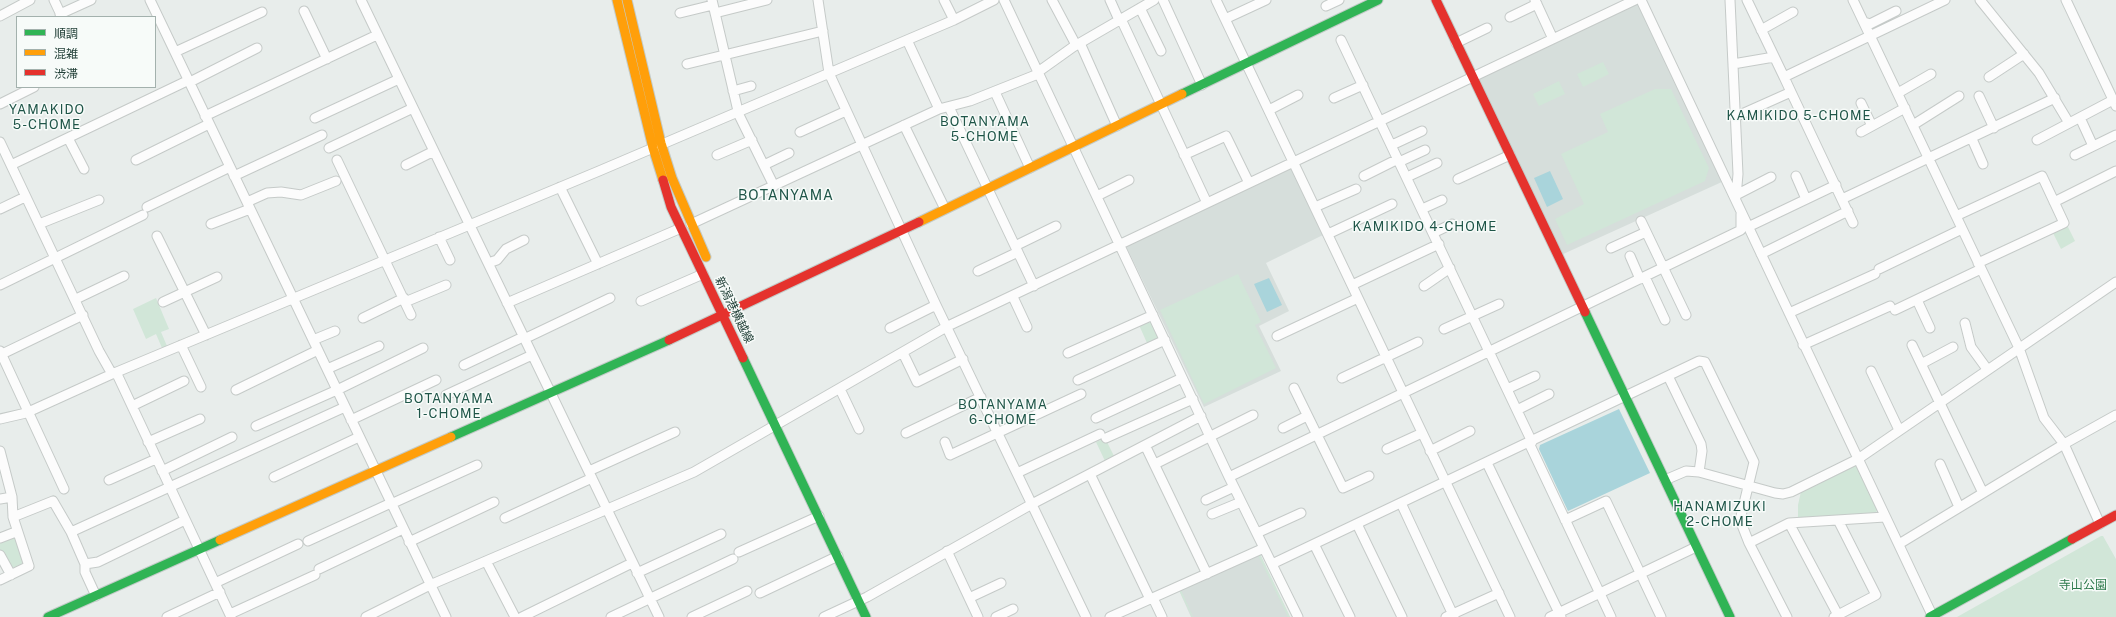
<!DOCTYPE html>
<html>
<head>
<meta charset="utf-8">
<style>
  body { margin:0 }
  #map { position:relative; width:2116px; height:617px; overflow:hidden; background:#e8edeb; font-family:"Public Sans","Noto Sans JP",sans-serif }
  canvas { display:block }
  .legend { position:absolute; left:16px; top:16px; width:140px; height:72px; box-sizing:border-box; background:#f7fbf9; border:1px solid #a3b1ad; margin:0; padding:5px 7px; list-style:none; font-size:12px; color:#24423a }
  .legend li { display:flex; align-items:center; gap:8px; height:20px }
  .legend b { width:20px; border:1px solid #a3b1ad }
</style>
</head>
<body>
<div id="map">
<canvas width="2116" height="617"></canvas>
<ul class="legend">
<li><b style="height:5px;background:#30b455"></b>順調</li>
<li><b style="height:5px;background:#ff9f0a"></b>混雑</li>
<li><b style="height:5px;background:#e5322d"></b>渋滞</li>
</ul>
</div>
<script>
const g = document.querySelector('canvas').getContext('2d');
g.lineJoin = 'round';
function fillPath(path, color) {
  g.fillStyle = color;
  g.fill(path, 'evenodd');
}
function trace(path, color, width, dash) {
  g.strokeStyle = color;
  g.lineWidth = width;
  g.lineCap = dash ? 'butt' : 'round';
  g.setLineDash(dash || []);
  g.stroke(path);
}
function drawText(font, color, halo, rows, align = 'center') {
  g.font = font + ' "Public Sans","Noto Sans JP",sans-serif';
  g.lineWidth = 3;
  g.setLineDash([]);
  g.textBaseline = 'middle';
  g.strokeStyle = halo;
  g.fillStyle = color;
  for (const [text, x, y, turn = 0] of rows) {
    g.save();
    g.translate(x, y);
    g.rotate((+turn || 0) * Math.PI / 180);
    g.textAlign = isNaN(turn) ? turn : align;
    if (halo) g.strokeText(text, 0, 0);
    g.fillText(text, 0, 0);
    g.restore();
  }
}
const built = new Path2D(`
  M1635 4H1638L1724 181 1561 255 1478 76Z
  M1291 168 1323 235 1266 263 1289 311 1259 326 1281 371 1204 407 1126 246Z
  M1259 552 1290 617H1191L1178 588Z`);
const green = new Path2D(`
  M1603 62 1609 74 1583 87 1577 74Z
  M1559 81 1565 94 1539 106 1533 94Z
  M1655 89H1671L1709 168 1705 181 1567 245 1555 219 1584 204 1561 154 1608 132 1600 114Z
  M2067 225 2075 241 2061 249 2052 231Z
  M1238 274 1261 322 1255 325 1276 368 1204 404 1160 310Z
  M156 298 169 329 161 332 167 346 162 348 156 334 146 339 133 309Z
  M1148 322 1154 324 1160 338 1147 343 1139 325Z
  M1105 438 1114 456 1105 461 1096 442Z
  M1858 459 1880 505 1873 518 1798 523V505L1802 487Z
  M11 535 17 537 24 558 21 565 15 568 8 566 0 552V540Z
  M2101 536H2103L2116 559V617H1957Z
  M1259 552 1290 617H1288L1258 555 1181 590 1193 617H1192L1178 588Z`);
const water = new Path2D(`
  M1550 171 1563 199 1547 207 1534 178Z
  M1269 278 1282 305 1267 312 1254 284Z
  M1619 409 1650 473 1568 511 1539 449 1540 445Z`);
const street = new Path2D(`
  M54 0 62 17
  M150 0 446 617
  M361 0 659 617
  M712 0 738 111
  M818 0 829 73 936 305 1086 617
  M944 0 954 20
  M1004 0 1229 477 1298 617
  M1052 0 1076 45
  M1110 0 1119 20
  M1163 0 1202 85
  M1216 0 1510 617
  M1535 0 1553 39
  M1641 0 1933 617
  M1730 0 1738 174 1736 197
  M1747 0 1784 77
  M1853 0 2019 348 2044 418 2064 444 2100 524
  M1980 0 2039 73 2069 123
  M2066 0 2116 106
  M1326 6 1339 0
  M1140 8 1161 51
  M304 11 327 59
  M680 13 713 5
  M715 13 767 0
  M60 14 91 0
  M0 16 30 0
  M1510 17 1537 4
  M1121 19 1207 203
  M1225 19 1266 0
  M1864 22 1870 24 1896 11
  M1761 30 1793 12
  M907 40 939 109
  M1341 40 1532 442
  M1080 43 1117 126
  M1456 43 1487 28
  M175 52 262 12
  M687 64 823 31
  M1733 64 1774 57
  M1038 72 1073 47 1154 0
  M1989 77 2024 54
  M190 82 257 48
  M733 91 751 86
  M995 92 1030 168
  M1791 92 1853 223
  M1898 93 1931 74
  M1979 96 1994 128
  M1334 98 1363 85
  M1861 103 1872 126
  M0 104 34 87
  M949 107 1034 286
  M1269 110 1298 95
  M737 111 774 186
  M205 116 377 35
  M1735 117 1791 92 1784 77 1945 0
  M315 118 399 79
  M2082 122 2093 146
  M904 125 945 209
  M1913 125 1959 96
  M800 132 846 111
  M1861 132 1905 108
  M68 138 84 169
  M1972 139 1983 164
  M2037 140 2113 100
  M0 142 99 351 112 374
  M1392 145 1422 131
  M329 148 413 108
  M717 155 752 140
  M1184 155 1226 136 1249 183
  M2075 155 2116 135
  M136 160 209 124
  M337 160 411 315
  M1399 162 1425 150
  M11 165 189 80
  M406 165 434 151
  M764 165 789 153
  M234 176 322 135
  M1364 176 1398 159
  M1796 176 1806 199
  M1407 177 1437 163
  M1458 179 1510 155
  M560 187 598 264
  M1736 195 1771 177
  M1097 196 1129 180
  M1842 199 2055 98
  M247 202 267 193 281 192 301 195 336 181
  M2054 202 2116 171
  M147 207 230 167
  M1315 207 1356 189
  M0 209 25 197
  M1422 209 1442 200
  M1956 216 2042 176 2064 223 1978 263
  M1641 221 1686 315
  M39 224 99 200
  M211 224 250 209
  M691 224 939 109 970 101 1038 74
  M1748 227 1836 185
  M1433 233 1452 224
  M1328 234 1392 204
  M157 236 206 335
  M439 237 450 260
  M1015 246 1056 226
  M1611 248 1646 232
  M1761 254 1848 211
  M1630 256 1640 279
  M488 263 497 260 506 249 524 240
  M1879 269 1962 229
  M978 271 1018 252
  M1645 277 1665 320
  M0 285 143 215
  M1352 285 1439 244
  M1424 286 1450 268
  M1013 297 1027 327
  M76 299 124 276
  M1917 300 1930 328
  M641 301 703 274
  M163 302 217 277
  M405 302 446 285
  M507 303 681 228
  M1895 310 1981 269
  M1789 313 1875 274
  M363 318 404 298
  M1965 323 1971 347 1987 369
  M890 328 936 305
  M1444 329 1499 304
  M1277 336 1358 298
  M524 339 610 298
  M313 340 335 331
  M181 345 201 387
  M1803 345 1890 306
  M1912 345 1983 493
  M0 351 64 489
  M903 353 917 382 963 359
  M1068 353 1153 315
  M0 355 83 315
  M1921 364 1953 347
  M464 365 523 337
  M327 369 379 346
  M1871 371 1899 430
  M116 372 231 617
  M1668 376 1701 444 1702 451 1699 472
  M1342 378 1418 342
  M1078 380 1165 340
  M1294 388 1343 488 1369 476
  M840 389 859 429
  M1507 389 1535 376
  M236 390 318 350
  M446 395 532 355
  M132 406 184 381
  M1517 410 1549 394
  M1096 418 1182 378
  M0 419 26 413 112 374 599 171 954 20 994 0
  M351 420 436 380
  M256 426 337 390 423 348
  M1283 428 1307 416
  M906 433 981 397
  M1106 438 1193 399
  M148 442 200 419
  M945 442 950 455 1081 394
  M1529 443 1611 617
  M1145 445 1207 574
  M1387 449 1422 433
  M0 451 12 497 13 517
  M1430 451 1470 431
  M1487 463 1561 617
  M1155 464 1253 415
  M1940 464 1959 507
  M162 471 232 437
  M589 471 675 432
  M1017 473 1100 434
  M1090 474 1150 599
  M274 477 359 437
  M1229 477 1741 230V214
  M109 480 156 459
  M1665 480 1686 471 1699 472 1775 493 1783 494 1791 492 1858 459 2116 282
  M0 499 12 497
  M1206 500 1234 487
  M1401 503 1454 617
  M391 504 477 465
  M1212 514 1241 502
  M505 518 592 478
  M1565 520 1606 501 1661 617
  M1789 523 1838 615 1834 617
  M1357 524 1402 617
  M71 532 345 407
  M1257 533 1301 513
  M0 538 13 533H18
  M308 541 391 503
  M409 542 494 502
  M1749 543 1787 617
  M1314 544 1350 617
  M1899 544 2064 444 2116 415
  M947 551 978 617
  M739 552 819 516
  M0 555 11 575
  M486 561 515 617
  M85 564 98 562 185 520
  M1272 564 1699 361 1705 362 1754 462 1740 520 1749 543 1789 523 1885 517
  M319 569 403 529
  M637 573 721 534
  M0 580 29 566 13 517 53 501 71 532 85 564V572L96 596
  M215 583 298 544
  M760 593 838 556
  M969 598 1001 583
  M1153 598 1162 617
  M230 614 315 575
  M1838 615 1876 595 1838 520
  M167 617 220 592
  M366 617 430 585 694 472 948 326 1635 0
  M522 617 632 563
  M611 617 733 559
  M692 617 747 591
  M824 617 867 597 1032 504 1201 416
  M996 617 1013 609
  M1110 617 1264 548
  M1446 617 1499 593
  M1550 617 1696 547`);
const fast = new Path2D(`
  M1182 94 1378 0
  M1585 312 1730 617
  M743 358 866 617
  M451 437 669 340
  M48 617 220 540
  M1930 617 2072 539`);
const slow = new Path2D(`
  M617 0 653 148 663 180
  M627 0 661 143 672 178 706 257
  M919 222 1182 94
  M220 540 451 437`);
const jam = new Path2D(`
  M1436 0 1585 312
  M663 180 671 207 743 358
  M669 340 919 222
  M2072 539 2116 515`);
const streetNames = [
  ["新潟港横越線",734,310,64]
];
const parkNames = [
  ["寺山公園",2083,585]
];
const neighbourhoodNames = [
  ["YAMAKIDO",47,110],
  ["5-CHOME",47,125],
  ["KAMIKIDO 5-CHOME",1799,116],
  ["BOTANYAMA",985,122],
  ["5-CHOME",985,137],
  ["KAMIKIDO 4-CHOME",1425,227],
  ["BOTANYAMA",449,399],
  ["1-CHOME",449,414],
  ["BOTANYAMA",1003,405],
  ["6-CHOME",1003,420],
  ["HANAMIZUKI",1720,507],
  ["2-CHOME",1720,522]
];
const quarterNames = [
  ["BOTANYAMA",786,196]
];
fillPath(built, '#d6dedb');
fillPath(green, '#d1e6d8');
fillPath(water, '#a9d4db');
trace(street, '#c5cac8', 11);
trace(fast, '#c3cbc8', 11);
trace(slow, '#c3cbc8', 11);
trace(jam, '#c3cbc8', 11);
trace(street, '#fcfcfc', 9);
trace(fast, '#30b455', 9);
trace(slow, '#ff9f0a', 9);
trace(jam, '#e5322d', 9);
drawText('12px', '#24423a', '#f7fbf9', streetNames);
drawText('12px', '#2d7a4b', '#f7fbf9', parkNames);
g.letterSpacing = '1px';
drawText('13px', '#1f5548', '#f7fbf9', neighbourhoodNames);
g.letterSpacing = '0px';
g.letterSpacing = '1px';
drawText('14px', '#1f5548', '#f7fbf9', quarterNames);
g.letterSpacing = '0px';
</script>
</body>
</html>
